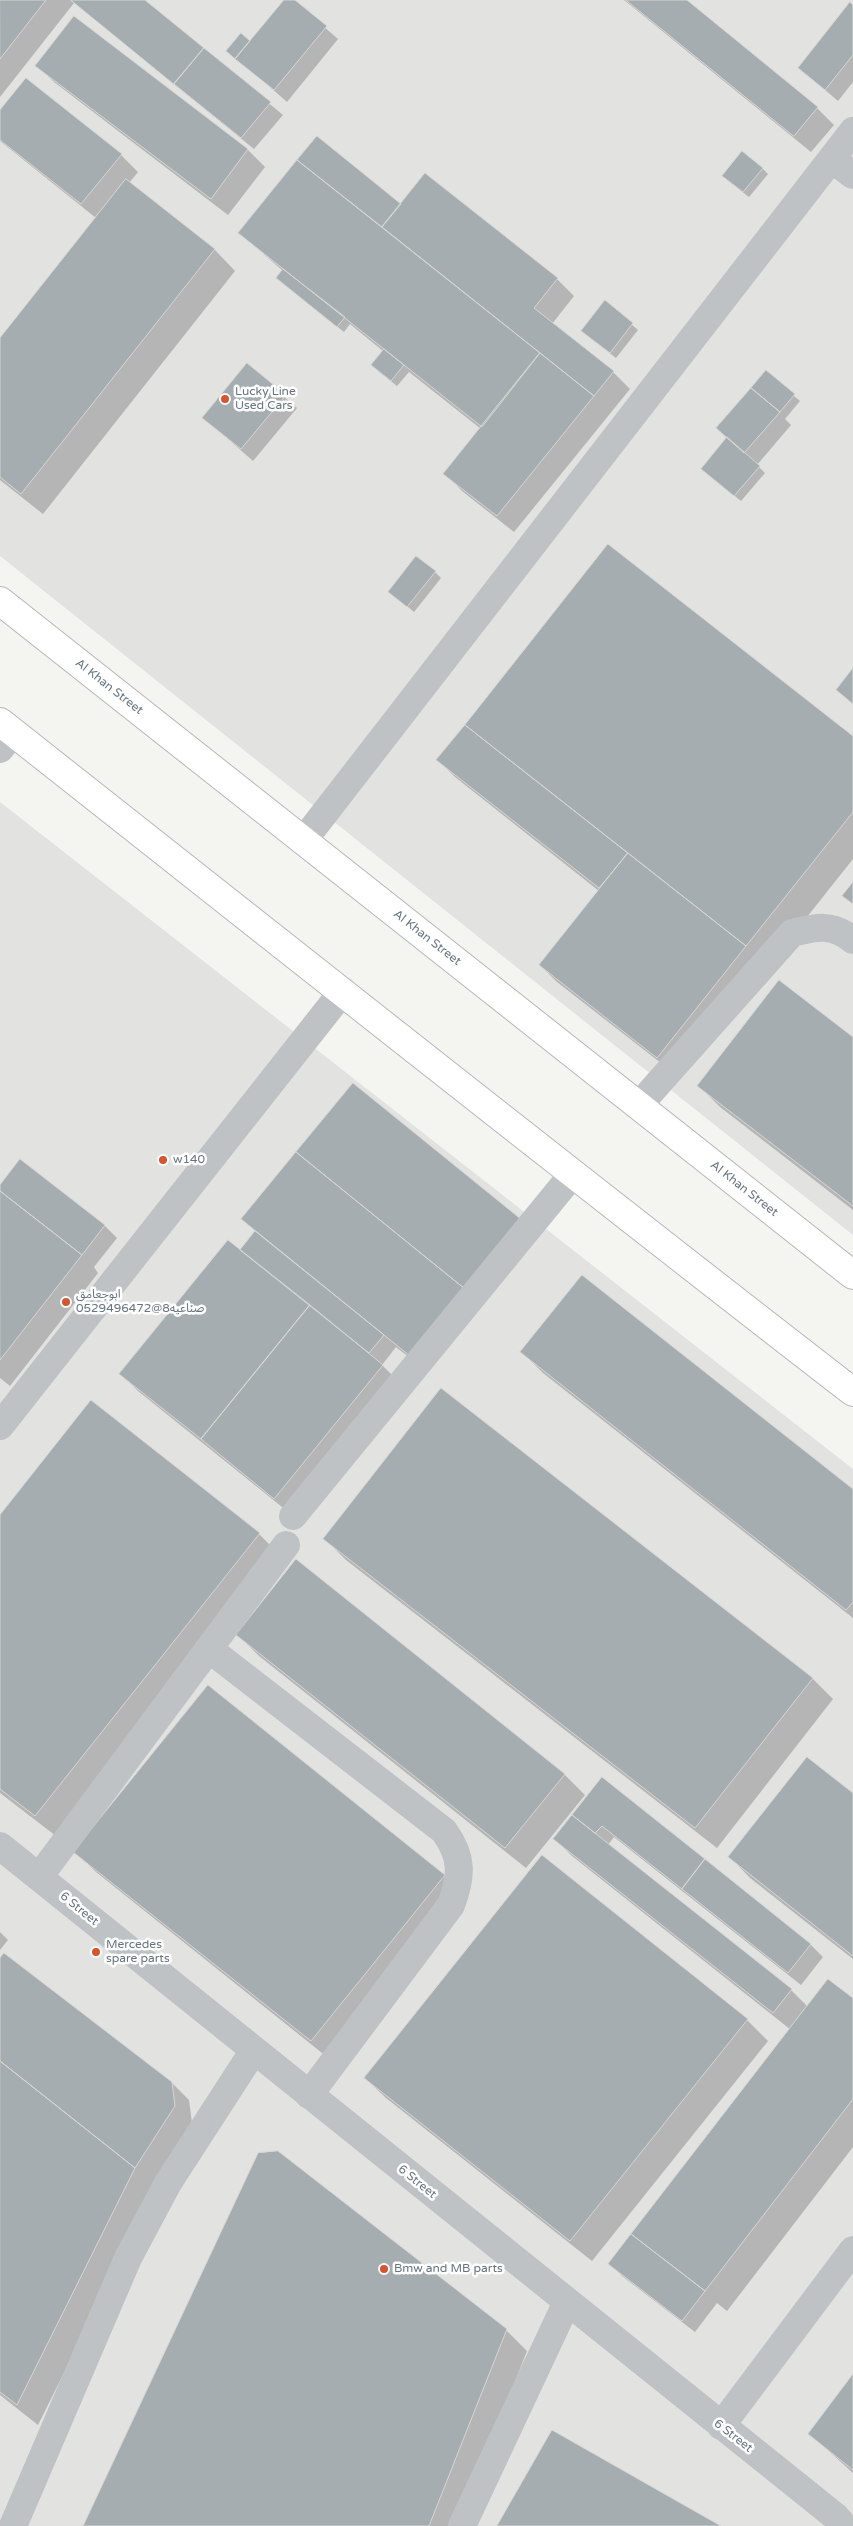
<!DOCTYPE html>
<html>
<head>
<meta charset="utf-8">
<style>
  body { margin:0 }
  canvas { display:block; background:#f4f4f1 }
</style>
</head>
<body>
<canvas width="853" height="2526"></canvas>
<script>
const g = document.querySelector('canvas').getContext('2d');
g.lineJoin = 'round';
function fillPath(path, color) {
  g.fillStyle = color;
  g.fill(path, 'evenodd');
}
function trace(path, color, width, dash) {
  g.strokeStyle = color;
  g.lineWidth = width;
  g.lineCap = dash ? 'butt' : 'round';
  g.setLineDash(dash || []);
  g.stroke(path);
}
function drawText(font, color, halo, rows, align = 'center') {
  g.font = font + ' "Varela Round","Noto Sans Arabic",sans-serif';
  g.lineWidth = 5;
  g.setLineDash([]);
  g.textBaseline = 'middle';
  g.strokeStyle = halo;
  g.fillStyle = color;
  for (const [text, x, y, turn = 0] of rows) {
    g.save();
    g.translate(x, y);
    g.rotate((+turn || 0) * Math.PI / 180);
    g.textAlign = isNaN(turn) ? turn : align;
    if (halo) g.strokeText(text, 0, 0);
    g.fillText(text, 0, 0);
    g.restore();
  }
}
const built = new Path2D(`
  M0 0H853V1235L0 556Z
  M0 802 853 1469V2526H0Z`);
const shadow = new Path2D(`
  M0 0H144L283 115 254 149 74 3 0 97Z
  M285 0H293L338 39 287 102 228 50 250 42Z
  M624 0H685L817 108 834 125 811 152Z
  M853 6V82L838 101 799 68Z
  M74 17 248 150 265 167 228 215 54 82 37 65Z
  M0 112 121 155 138 172 129 183 215 250 235 271 43 514 0 480V340L96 218 0 141Z
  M317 138 401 206 426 175 557 279 574 296 552 324 613 372 630 389 514 532 462 491 445 473 481 429 409 372 397 386 378 371 372 365 383 351 350 324 344 332 284 284 283 271 240 233Z
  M762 168 768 174 749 197 730 182Z
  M605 302 638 330 616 358 589 337Z
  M247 365 297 408 253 461 204 418Z
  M766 372 800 401 785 419 791 425 757 465 765 473 741 501 709 475Z
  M435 572 441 578 414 612 390 592Z
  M853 738V859L768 966 675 1074 557 982 540 965 599 891 455 777 438 760Z
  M853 1039V1210L720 1107 699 1086Z
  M353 1085 428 1372 396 1347 382 1365 400 1383 292 1515 138 1391 121 1374 241 1251 256 1232 243 1219Z
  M20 1161 105 1226 117 1238 94 1267 98 1273 10 1386 0 1378V1187Z
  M522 1352 853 1490V1618L543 1373Z
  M442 1390 813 1679 833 1699 717 1848 346 1560 325 1539Z
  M0 1517 259 1534 280 1555 56 1836 0 1793Z
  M238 1635 564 1774 585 1795 526 1868 259 1656Z
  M603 1779 811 1945 823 1957 801 1985 614 1837 608 1845 791 1990 808 2007 853 2000V2147L727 2311 717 2303 695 2332 622 2276 610 2263 791 2030 572 1856 555 1839Z
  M853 1795V1959L750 1878 730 1857Z
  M75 1852 444 1876 465 1896 332 2061 96 1872Z
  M542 1857 747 2020 768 2041 592 2261 386 2098 365 2078Z
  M0 1932 8 1940 0 1950Z
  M0 1960 171 2082 189 2100 192 2123 155 2190 38 2425 0 2395Z
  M506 2330 527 2351 458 2526H84Z
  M853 2376V2473L810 2434Z`);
const building = new Path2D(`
  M0 0H46L0 59Z
  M71 0H145L204 48 174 84Z
  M284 0H295L327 26 274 90 235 59Z
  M626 0H687L818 107 794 136Z
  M850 2 853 5V55L825 90 798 68Z
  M74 16 248 149 211 199 35 66Z
  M241 33 250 41 235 59 226 51Z
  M204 48 271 102 241 138 174 84Z
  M26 78 122 154 81 204 0 140V110Z
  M317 136 401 204 382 227 297 160Z
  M742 151 763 168 743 192 722 176Z
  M297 160 540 353 482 427 238 233Z
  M425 173 558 278 534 308 614 371 594 396 382 227Z
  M126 179 215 249 21 494 0 477V338Z
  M283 269 345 317 337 327 276 278Z
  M605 300 633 323 610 353 581 331Z
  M384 349 404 365 391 381 371 365Z
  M540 353 594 396 497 516 443 474Z
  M247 363 286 395 241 449 202 418Z
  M766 370 795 394 780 412 751 388Z
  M751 388 780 412 744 453 716 428Z
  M727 437 760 466 734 496 701 469Z
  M608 544 853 736V812L746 946 465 725Z
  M416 556 436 571 407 607 388 592Z
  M853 668V704L836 690Z
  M465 725 628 853 599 888 436 760Z
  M628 853 746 946 657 1058 539 965Z
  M853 882V904L842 896Z
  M779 980 853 1037V1206L697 1086Z
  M353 1083 522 1220 465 1289 296 1152Z
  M296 1152 465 1289 410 1356 241 1219Z
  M20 1159 105 1225 82 1255 0 1191V1185Z
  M0 1191 82 1255 0 1360Z
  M255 1231 384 1335 369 1353 240 1250Z
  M228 1240 310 1305 201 1439 119 1374Z
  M582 1275 853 1489V1602L846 1610 520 1352Z
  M310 1305 383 1365 274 1499 201 1439Z
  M441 1388 813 1678 695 1828 323 1539Z
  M91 1400 260 1533 35 1816 0 1789V1515Z
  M296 1559 565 1774 505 1848 236 1635Z
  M208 1685 445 1875 311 2041 73 1852Z
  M807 1757 853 1793V1956L728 1857Z
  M602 1777 705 1859 682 1889 602 1826 595 1833 572 1815Z
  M572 1815 792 1989 773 2013 553 1839Z
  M542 1855 748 2019 570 2241 364 2078Z
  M705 1859 811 1944 788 1973 682 1889Z
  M4 1953 172 2082 175 2106 135 2168 0 2061V1958Z
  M828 1979 853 1998V2099L705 2291 631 2234Z
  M0 2061 135 2168 17 2405 0 2392Z
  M278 2151 507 2329 429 2526H83L258 2153Z
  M631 2234 705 2291 682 2321 608 2264Z
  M853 2374V2470L808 2434Z
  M552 2430 721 2526H497Z`);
const minor = new Path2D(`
  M832 159 853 175
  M0 749 13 733
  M303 841 853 131
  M639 1105 792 933C816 927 832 923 853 940
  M0 1426 343 991
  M293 1516 572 1175
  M209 1649 444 1831C463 1857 462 1876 451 1905L309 2095
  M0 1846 836 2517 844 2526
  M39 1877 286 1545
  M721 2426 853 2250
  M13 2526 128 2258 168 2183 254 2050
  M462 2526 567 2302`);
const major = new Path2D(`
  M0 601 853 1275
  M0 722C284 946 567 1171 853 1392`);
const markers = [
  [225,399,5,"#d35532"],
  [163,1160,5,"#d35532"],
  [66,1302,5,"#d35532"],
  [96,1952,5,"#d35532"],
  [384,2269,5,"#d35532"]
];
const poiNames = [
  ["Lucky Line",235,392],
  ["Used Cars",235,406],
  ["w140",173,1160],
  ["ابوجعامق",76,1295],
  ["صناعيه8@0529496472",76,1309],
  ["Mercedes",106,1945],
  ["spare parts",106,1959],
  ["Bmw and MB parts",394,2269]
];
const streetNames = [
  ["Al Khan Street",109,687,38],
  ["Al Khan Street",427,938,38],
  ["Al Khan Street",744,1189,38],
  ["6 Street",79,1909,39],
  ["6 Street",417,2182,39],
  ["6 Street",733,2436,38]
];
fillPath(built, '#e2e3e1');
fillPath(shadow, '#0003');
fillPath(building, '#a6adb1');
trace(building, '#d6d6d4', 1);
trace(major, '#b4b7ba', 30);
trace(minor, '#bec2c5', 28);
trace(major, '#fff', 28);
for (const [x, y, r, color] of markers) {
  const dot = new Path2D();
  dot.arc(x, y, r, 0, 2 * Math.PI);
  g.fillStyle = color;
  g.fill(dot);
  trace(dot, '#fff', 2);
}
drawText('12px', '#66747f', '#fff', poiNames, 'left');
drawText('12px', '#66747f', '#fff', streetNames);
</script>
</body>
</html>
